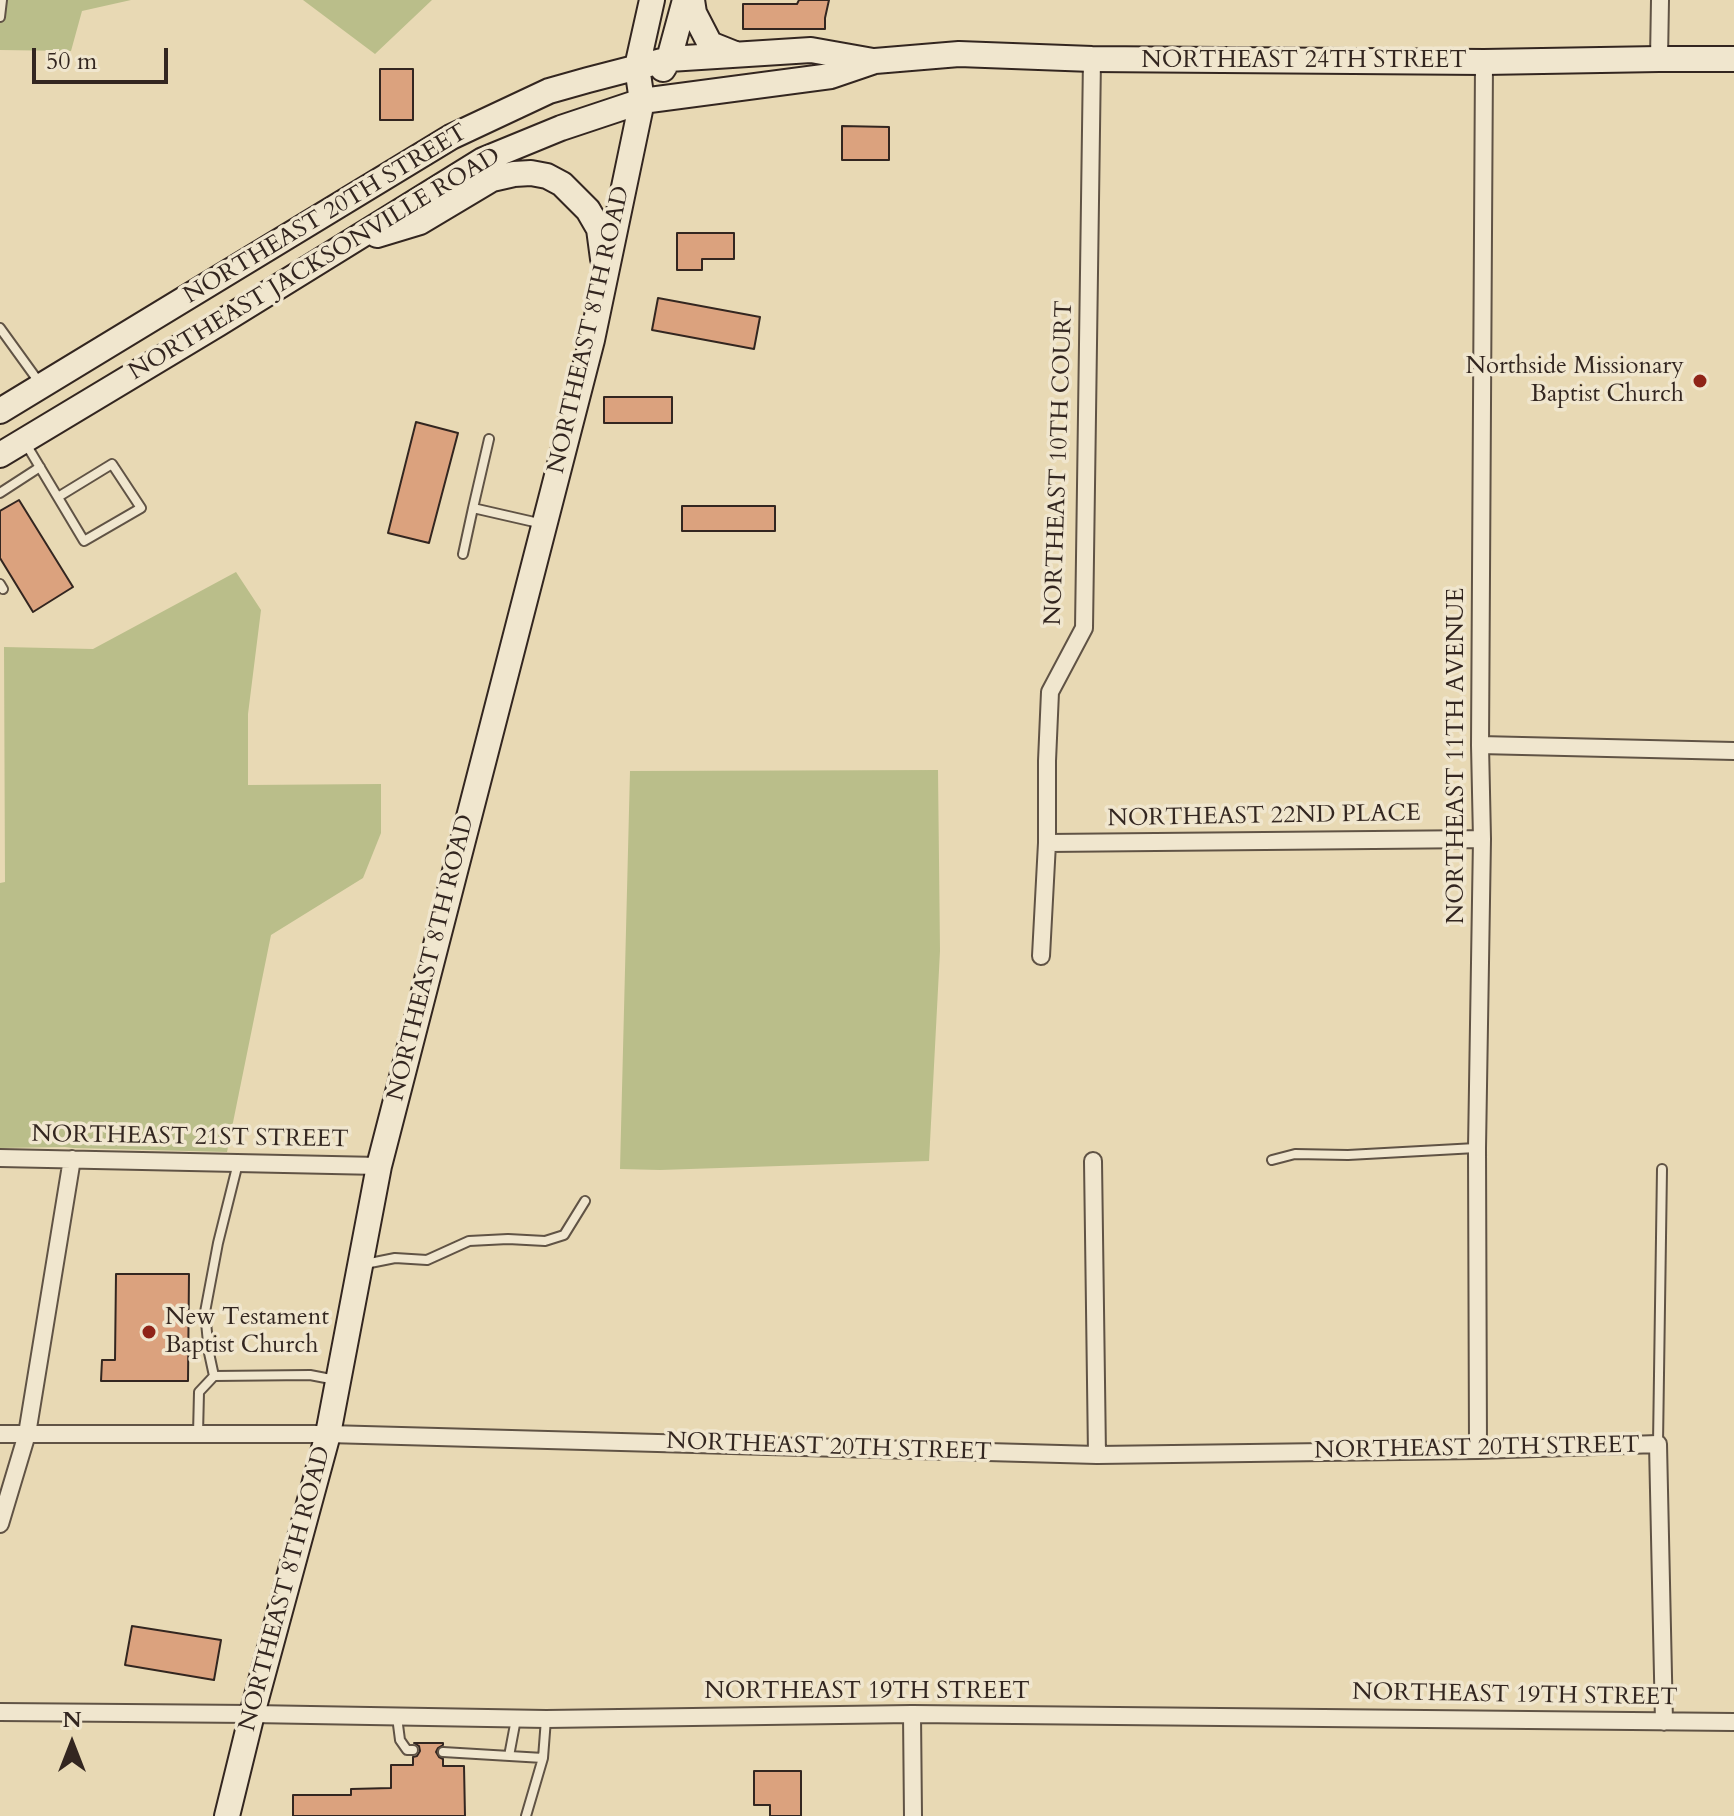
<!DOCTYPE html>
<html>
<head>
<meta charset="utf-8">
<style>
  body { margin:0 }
  #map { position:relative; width:1734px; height:1816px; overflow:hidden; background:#e8d9b4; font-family:Cardo,serif }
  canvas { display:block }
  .north { position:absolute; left:32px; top:1704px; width:80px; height:80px; -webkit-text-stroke:6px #f0e6ce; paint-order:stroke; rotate:0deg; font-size:22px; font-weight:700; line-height:32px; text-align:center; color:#332620 }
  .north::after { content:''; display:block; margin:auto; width:28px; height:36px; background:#332620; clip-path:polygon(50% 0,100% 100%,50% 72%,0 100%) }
  .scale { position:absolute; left:32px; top:48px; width:136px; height:36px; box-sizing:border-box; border:4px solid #332620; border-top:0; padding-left:10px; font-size:24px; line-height:28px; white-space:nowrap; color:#332620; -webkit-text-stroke:6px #f0e6ce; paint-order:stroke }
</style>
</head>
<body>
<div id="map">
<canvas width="1734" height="1816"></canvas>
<div class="north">N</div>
<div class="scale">50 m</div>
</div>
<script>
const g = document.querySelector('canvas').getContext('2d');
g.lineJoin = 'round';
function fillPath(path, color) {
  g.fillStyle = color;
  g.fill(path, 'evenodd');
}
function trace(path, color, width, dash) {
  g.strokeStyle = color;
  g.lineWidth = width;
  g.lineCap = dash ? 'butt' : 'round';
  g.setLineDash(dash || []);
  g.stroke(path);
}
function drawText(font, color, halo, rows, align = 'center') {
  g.font = font + ' Cardo,serif';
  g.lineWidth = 7;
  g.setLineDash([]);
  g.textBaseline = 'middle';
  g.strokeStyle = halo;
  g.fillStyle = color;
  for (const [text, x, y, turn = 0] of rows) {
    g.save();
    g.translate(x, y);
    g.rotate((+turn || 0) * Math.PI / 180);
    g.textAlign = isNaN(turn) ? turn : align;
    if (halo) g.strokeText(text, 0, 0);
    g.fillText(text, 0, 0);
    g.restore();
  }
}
const green = new Path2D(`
  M0 0H131L82 11 71 51 0 50Z
  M303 0H432L375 54Z
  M236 572 261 610 248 714V785L381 784V833L363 878 271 935 227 1152 73 1148 65 1147 0 1148V883L5 882 4 647 93 649Z
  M938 770 940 951 929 1161 660 1170 620 1169 630 771Z`);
const building = new Path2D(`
  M799 0H829L825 18V29H743V4H797Z
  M380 69H413V120H380Z
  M842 126 889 127V160H842Z
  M677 233H734V259H702V270H677Z
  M658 298 760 317 754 349 652 330Z
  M604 397H672V423H604Z
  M416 422 458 433 429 543 388 533Z
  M19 500 73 587 33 612 0 558V511Z
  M682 506H775V531H682Z
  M116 1274H189L188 1381H101L102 1360H115Z
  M132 1626 221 1640 214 1680 125 1665Z
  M414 1743H443V1745L438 1748 436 1752 439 1757 443 1759V1766H464L465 1816H293V1795H351V1789L391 1788V1765H413V1757L417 1756 420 1751 419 1746Z
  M754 1771H801V1816H770V1805H754Z`);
const lane = new Path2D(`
  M0 17 2 0
  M0 328 39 382
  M489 439 473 508 543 524
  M26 444 84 541 141 508 112 464 58 497
  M0 493 40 467
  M463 554 473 508
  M0 584 3 589
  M1272 1160 1295 1154 1348 1155 1476 1148
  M365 1264 395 1258 427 1260 469 1241 508 1239 545 1241 564 1235 585 1201
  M214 1376 209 1353 205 1312 218 1243 238 1163
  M198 1434 199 1392 214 1376 310 1375 336 1380
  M1658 1443 1662 1169
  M397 1717 400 1740 407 1750H413
  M443 1752 543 1758
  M509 1756 516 1719
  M526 1816 543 1758 546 1719`);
const street = new Path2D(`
  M1659 59 1660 0
  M1480 745 1734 751
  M1047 843 1482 839
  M1041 956 1047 843V761L1050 692 1084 628 1092 59
  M0 1158 379 1166
  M1093 1161 1097 1455
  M0 1434H328L1097 1455 1478 1450 1658 1444 1664 1722
  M1478 1450 1477 1148 1482 839 1480 745 1484 62
  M0 1524 27 1434 72 1159
  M0 1712 252 1714 546 1719 912 1714 1734 1722
  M912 1714 913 1816`);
const secondary = new Path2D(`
  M692 0 694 13 710 44 735 54
  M663 69 669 59 685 0
  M377 235 420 222 492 179 514 174 531 173 547 176 562 184 588 210 599 229 603 259
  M0 411 451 137 549 91 588 80 669 59 811 50 873 61
  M0 455 218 324 483 160 561 128 642 101 831 76 875 61 959 54 1092 59 1484 62 1659 59H1734
  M227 1816 252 1714 328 1434 379 1166 592 340 642 101 637 67 652 0`);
const markers = [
  [1700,381,8,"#8f2418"],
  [149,1332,8,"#8f2418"]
];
const streetNames = [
  ["NORTHEAST 24TH STREET",1304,61],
  ["NORTHEAST 20TH STREET",326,215,-31],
  ["NORTHEAST JACKSONVILLE ROAD",315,265,-31],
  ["NORTHEAST 8TH ROAD",590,330,-77],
  ["NORTHEAST 10TH COURT",1060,463,-88],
  ["NORTHEAST 11TH AVENUE",1457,756,-90],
  ["NORTHEAST 22ND PLACE",1264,817,-1],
  ["NORTHEAST 8TH ROAD",432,958,-76],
  ["NORTHEAST 21ST STREET",190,1138,1],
  ["NORTHEAST 20TH STREET",829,1448,2],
  ["NORTHEAST 20TH STREET",1477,1449,-1],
  ["NORTHEAST 8TH ROAD",286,1589,-75],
  ["NORTHEAST 19TH STREET",867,1692],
  ["NORTHEAST 19TH STREET",1515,1696,1]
];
const poiNames = [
  ["Northside Missionary",1684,367],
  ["Baptist Church",1684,395],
  ["New Testament",165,1318,"left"],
  ["Baptist Church",165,1346,"left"]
];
fillPath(green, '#babe8a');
fillPath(building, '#dba27e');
trace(building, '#332620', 2);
trace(lane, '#605345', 12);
trace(street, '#605345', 20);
trace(secondary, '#332620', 28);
trace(lane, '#f0e6ce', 8);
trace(street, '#f0e6ce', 16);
trace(secondary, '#f0e6ce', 24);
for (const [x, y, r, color] of markers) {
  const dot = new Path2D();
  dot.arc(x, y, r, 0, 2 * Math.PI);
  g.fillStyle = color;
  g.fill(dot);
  trace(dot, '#f0e6ce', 3);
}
drawText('24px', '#332620', '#f0e6ce', streetNames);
drawText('24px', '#332620', '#f0e6ce', poiNames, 'right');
</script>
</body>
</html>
